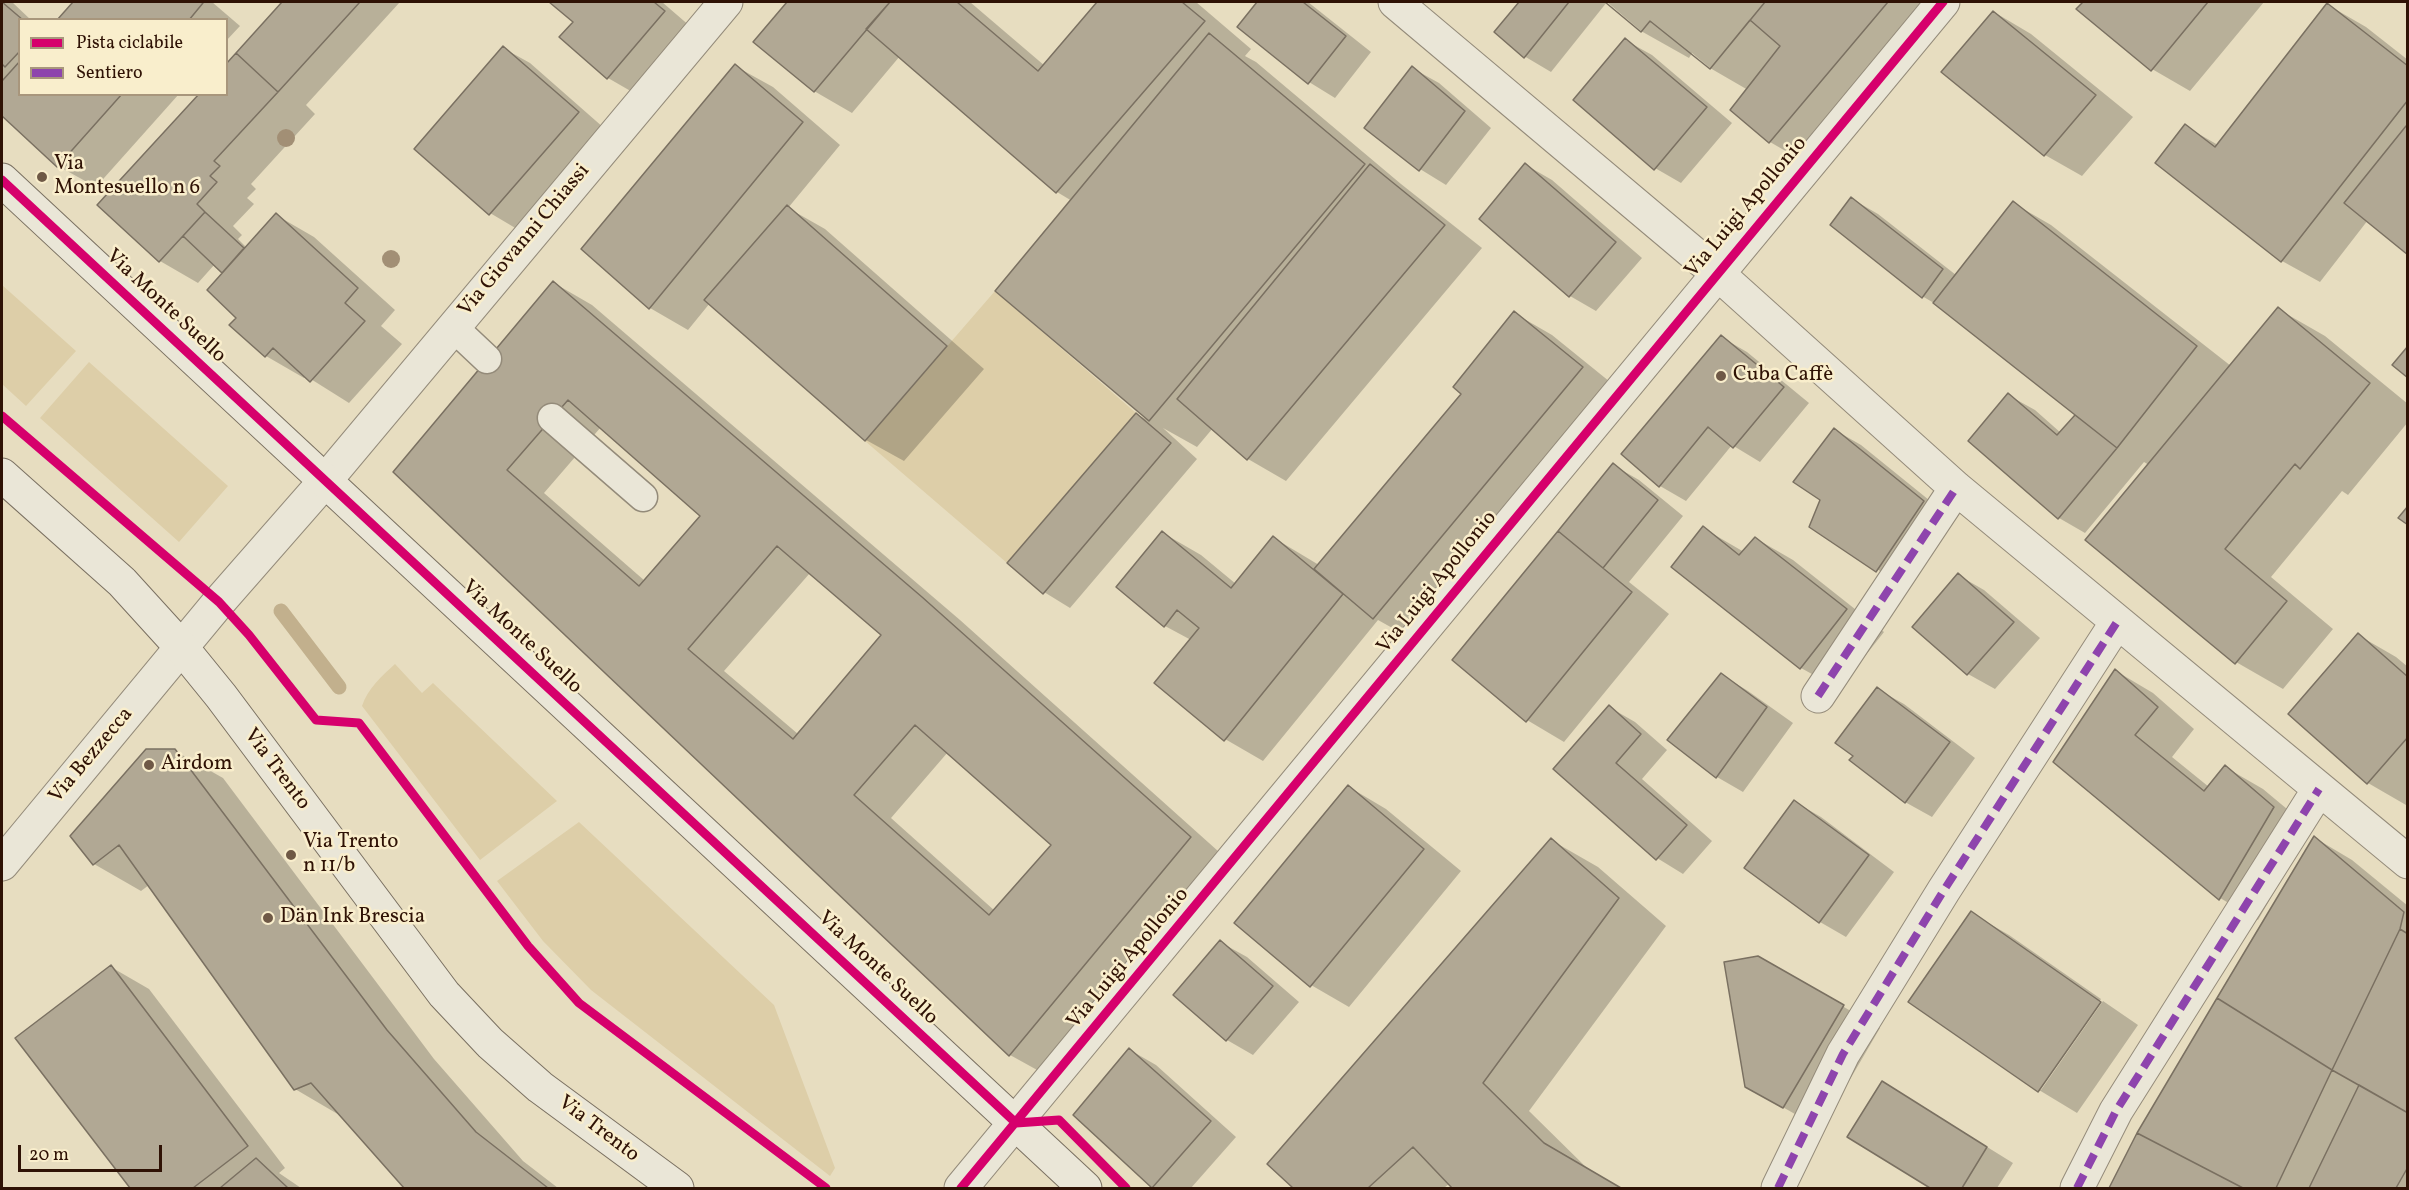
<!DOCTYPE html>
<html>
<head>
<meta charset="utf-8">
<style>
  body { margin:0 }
  #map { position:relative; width:2409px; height:1190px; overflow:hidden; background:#e7ddc0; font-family:Vollkorn,serif }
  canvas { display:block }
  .frame { position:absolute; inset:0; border:3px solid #2f1205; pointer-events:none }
  .legend { position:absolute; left:18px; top:18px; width:210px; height:78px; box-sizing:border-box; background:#f9eecc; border:2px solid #a8967c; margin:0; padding:8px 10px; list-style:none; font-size:18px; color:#2f1205 }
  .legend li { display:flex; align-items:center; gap:12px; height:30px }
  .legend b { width:30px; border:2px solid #a8967c }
  .scale { position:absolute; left:18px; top:1145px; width:144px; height:27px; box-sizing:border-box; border:3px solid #2f1205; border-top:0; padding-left:8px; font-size:18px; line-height:21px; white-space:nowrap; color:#2f1205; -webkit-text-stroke:4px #f9eecc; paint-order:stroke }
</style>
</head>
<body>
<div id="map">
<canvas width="2409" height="1190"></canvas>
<div class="frame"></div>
<ul class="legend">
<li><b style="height:8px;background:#d6006c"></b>Pista ciclabile</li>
<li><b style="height:8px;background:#8e44ad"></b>Sentiero</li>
</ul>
<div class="scale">20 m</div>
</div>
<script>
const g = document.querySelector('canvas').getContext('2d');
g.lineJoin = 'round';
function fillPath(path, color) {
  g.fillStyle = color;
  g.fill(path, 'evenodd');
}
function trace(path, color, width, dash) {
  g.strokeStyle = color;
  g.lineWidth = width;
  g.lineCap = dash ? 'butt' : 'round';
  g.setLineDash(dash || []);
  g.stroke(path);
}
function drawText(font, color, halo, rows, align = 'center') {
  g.font = font + ' Vollkorn,serif';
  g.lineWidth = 5;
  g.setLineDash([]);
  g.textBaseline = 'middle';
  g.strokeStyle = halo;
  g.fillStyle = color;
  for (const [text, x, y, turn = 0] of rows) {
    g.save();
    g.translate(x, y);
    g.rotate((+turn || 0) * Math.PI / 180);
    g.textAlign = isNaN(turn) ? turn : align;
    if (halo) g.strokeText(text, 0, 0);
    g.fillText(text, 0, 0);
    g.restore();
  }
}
const green = new Path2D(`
  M2 285 76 351 26 406 2 384Z
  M995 291 1136 413 1007 563 865 441Z
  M89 362 228 486 179 542 40 418Z
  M395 664 422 693 433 683 557 801 480 860 362 706C368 688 382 676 395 664Z
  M579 822 774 1005 835 1168 830 1176 591 990 543 941 497 881Z`);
const shadow = new Path2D(`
  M2 2H12L31 20H20V94H179L96 187 58 166 2 114Z
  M75 2H212L240 26 226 41V20H59Z
  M284 2H400L306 105 315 114 251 184 256 189 247 198 254 204 233 226 242 235 238 239 247 248 276 215 314 237 395 310 381 326 402 344 349 403 306 376 304 378 266 356 231 325 238 318 225 272 215 264 198 283 160 261 226 94V67Z
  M552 2H662L691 27 634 93 608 78 575 22Z
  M789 2H970L1045 66 1099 2H1196L1251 49 1245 56 1256 62 1401 184 1482 248 1286 481 1248 459 1213 428 1197 447 1163 428 1197 459 1070 608 1044 592 1136 414 1150 421 997 290 1072 201 1057 192 900 56 852 113 814 91 755 42Z
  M1259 2H1308L1371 52 1335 98 1309 82 1239 26Z
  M1521 2H1944L1808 164 1770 142 1732 110 1748 90 1710 68 1692 53 1689 58 1641 31 1607 2 1551 72 1524 56 1496 32Z
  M2085 2H2264L2190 91 2152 69 2078 9Z
  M2328 5 2366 27 2408 60V253L2368 220 2320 282 2282 261 2185 126 2218 145Z
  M1994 12 2031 34 2133 117 2082 176 2045 155Z
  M1625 40 1652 55 1732 123 1681 183 1655 168Z
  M503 48 530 63 604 128 517 229 490 213Z
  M735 66 773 87 840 145 788 208 825 229 984 369 904 461 866 440 710 303 688 330 650 308Z
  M1412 68 1439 83 1491 128 1446 185 1420 169Z
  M1526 165 1552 180 1642 258 1596 311 1570 296Z
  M1852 199 1878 214 1956 275 2013 203 2051 225 2231 366 2278 309 2325 336 2408 404V422L2348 495 2342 491 2271 577 2333 629 2283 689 2236 662 2149 465 2144 462 2085 533 2059 518 1970 441 2008 395 2035 410 2061 433 2077 415 1939 306 1922 296Z
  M554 283 592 305 960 620 1228 860 1048 1076 1010 1055 395 472ZM601 427 702 516 645 581 544 493ZM810 573 883 635 798 734 724 671ZM948 752 1053 845 995 911 891 818Z
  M1514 313 1552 335 1620 390 1412 639 1378 620 1263 761 1225 739 1191 640 1165 626 1118 587 1163 533 1201 555 1236 584 1274 538 1319 565 1464 393Z
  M1721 337 1747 352 1809 403 1760 462 1732 445 1686 501 1660 486Z
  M1835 430 1861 445 1950 517 1903 586 1811 526 1822 500Z
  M1613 465 1639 480 1683 516 1629 582 1669 614 1564 742 1527 720 1454 660Z
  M1703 528 1744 552 1755 538 1793 560 1884 632 1839 689 1801 668Z
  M1958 575 1984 590 2040 638 1995 689 1968 674 1914 627Z
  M2358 635 2396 657 2408 667 2406 805 2368 783 2290 714Z
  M2116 671 2153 693 2194 729 2172 757 2209 787 2225 767 2263 789 2311 829 2258 920 2220 898 2055 762Z
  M1722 675 1748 691 1793 723 1743 792 1717 777 1669 740Z
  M1877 689 1904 704 1975 758 1932 817 1905 802 1855 755Z
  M1609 707 1635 722 1667 750 1642 779 1712 841 1683 874 1657 858 1556 769Z
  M175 751 223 778 434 1059 523 1161 558 1188H406L341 1116 295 1089 149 885 141 891 94 864Z
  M1349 787 1386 809 1461 871 1349 1007 1311 985Z
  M1795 802 1821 817 1894 872 1846 937 1820 922Z
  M2315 838 2352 860 2408 906V1188H2111L2139 1133Z
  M1551 840 1598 867 1666 926 1529 1111 1591 1172 1620 1188H1453L1449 1184 1444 1188H1295L1269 1164Z
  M1971 913 2009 935 2101 999 2038 1090Z
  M1220 942 1247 957 1299 1002 1253 1055 1227 1040Z
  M1758 957 1880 1028 1821 1129 1746 1086Z
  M111 967 149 989 285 1168 279 1173 301 1188H132L17 1039Z
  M2103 1001 2138 1025 2077 1113 2039 1090H2041Z
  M1130 1050 1156 1065 1236 1137 1191 1188H1156L1153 1186Z
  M1908 1098 2013 1163 1997 1188H1933L1849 1136Z`);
const stream = new Path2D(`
  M281 611 339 687`);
const building = new Path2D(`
  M2 2 23 20H20V51L5 67 2 64Z
  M73 2H201L203 3 189 20H57Z
  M282 2H360L278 92 236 53Z
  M549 2H654L665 11 607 79 559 37 573 22Z
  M787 2H890L814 92 753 42Z
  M890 2H957L1038 71 1097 2H1182L1205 21 1056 193 866 29Z
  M1257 2H1303L1346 36 1308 84 1237 27Z
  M1519 2H1569L1524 58 1494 32Z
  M1605 2H1765L1710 69 1650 21 1641 32Z
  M1605 2H1888L1769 143 1730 110 1780 46 1750 20 1710 69 1650 21 1641 32Z
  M2083 2H2208L2151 71 2076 9Z
  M2327 3 2408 66V100L2281 262 2155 163 2185 124 2215 147Z
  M1993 11 2096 95 2044 156 1941 72Z
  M1209 33 1365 164 1149 421 995 291Z
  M1625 38 1707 107 1654 170 1573 100Z
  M503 46 579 112 489 215 414 149Z
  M236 53 278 92 214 161 220 166 210 176 217 182 197 204 205 212 159 262 97 205 199 94H226V64Z
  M20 61V94H122L57 167 2 116V81Z
  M735 64 803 122 649 309 581 249Z
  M1412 66 1465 111 1419 171 1364 128Z
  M2406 126 2408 127V255L2344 203Z
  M1525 163 1616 242 1569 297 1479 219Z
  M1370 164 1445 225 1247 460 1177 399Z
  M1851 197 1943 269 1922 298 1830 225Z
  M2013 201 2197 346 2117 448 1933 303Z
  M787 205 947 346 865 441 704 300Z
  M205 212 244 248 222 273 183 236Z
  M276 213 358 288 345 303 365 321 310 382 273 348 265 357 229 325 236 318 207 290Z
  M553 281 922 597 1191 837 1009 1056 393 472ZM568 400 700 516 639 586 507 470ZM777 546 881 635 793 739 688 649ZM915 725 1051 845 989 915 854 795Z
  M2278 307 2370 383 2300 469 2295 464 2225 549 2287 601 2235 664 2085 540Z
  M1514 311 1583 367 1373 619 1314 569 1461 394 1453 387Z
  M1721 335 1784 387 1733 448 1708 427 1659 487 1621 454Z
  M2408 346V378L2392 365Z
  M2008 393 2057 435 2075 415 2117 448 2058 519 1968 441Z
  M1136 413 1171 443 1043 594 1007 563Z
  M1834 428 1924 501 1876 572 1809 527 1820 500 1793 482Z
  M1613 463 1658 500 1603 568 1558 531Z
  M2408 506V525L2398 518Z
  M1703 526 1739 555 1755 537 1847 609 1800 669 1671 567Z
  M1162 531 1231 588 1273 536 1343 594 1224 741 1154 683 1199 628 1177 610 1164 627 1116 587Z
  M1558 531 1632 592 1526 722 1452 660Z
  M1958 573 2014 622 1967 675 1912 627Z
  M2358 633 2408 677V737L2367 784 2288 714Z
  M2115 669 2158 707 2135 735 2204 791 2225 765 2274 807 2219 900 2053 762Z
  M1721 673 1767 707 1716 778 1667 740Z
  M1877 687 1950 742 1905 803 1849 760 1853 756 1835 743Z
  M1609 705 1641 734 1616 763 1687 825 1656 860 1553 769Z
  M146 749H175L387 1030 476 1132 548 1188H404L311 1083 294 1090 119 845 93 865 70 836Z
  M1348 785 1424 849 1310 987 1234 923Z
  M1794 800 1869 855 1819 923 1744 868Z
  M2314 836 2404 912 2400 929 2332 1070 2217 998Z
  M1551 838 1619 898 1483 1083 1544 1143 1621 1188H1452L1413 1147 1368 1188H1293L1267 1164Z
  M1971 911 2101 1002 2038 1092 1908 1002Z
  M2400 929 2408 934V1113L2332 1070Z
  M1220 940 1273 986 1226 1041 1173 995Z
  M1758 956 1844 1005 1783 1108 1745 1087 1724 962Z
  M111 965 248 1146 193 1188H130L15 1038Z
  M2217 998 2332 1070 2276 1188H2243L2137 1133Z
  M1129 1048 1211 1121 1152 1188 1073 1115Z
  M1882 1081 1987 1147 1962 1188H1930L1847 1137Z
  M2359 1085 2408 1113V1167L2396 1188H2309Z
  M2137 1133 2243 1188H2109Z
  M256 1158 288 1188H220Z`);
const lane = new Path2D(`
  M453 327 487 359
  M552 418 643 497`);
const street = new Path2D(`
  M1395 2 1717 273 1956 488 2408 862
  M1818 696 1956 488
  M2 864 219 602 325 481 726 2
  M961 1188 1943 2
  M1778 1188 1843 1054 1944 890 2117 622
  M2077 1188 2116 1111 2319 789`);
const secondary = new Path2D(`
  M2 180 1085 1188
  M2 475 122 582 182 648 221 696 444 994 490 1043 540 1087 677 1188`);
const quiet = new Path2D(`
  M1818 696 1956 488
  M1778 1188 1843 1054 1944 890 2117 622
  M2077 1188 2116 1111 2319 789`);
const cycleway = new Path2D(`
  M2 180 1016 1123
  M2 416 219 602 249 635 316 720 359 723 528 946 579 1003 826 1188
  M1016 1123 1059 1120 1126 1188
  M961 1188 1943 2`);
const trees = [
  [286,138],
  [391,259]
];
const markers = [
  [42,177,6,"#6f5946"],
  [1721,376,6,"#6f5946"],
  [149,765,6,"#6f5946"],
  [291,855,6,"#6f5946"],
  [268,918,6,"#6f5946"]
];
const poiNames = [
  ["Via",54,165],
  ["Montesuello n 6",54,189],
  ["Cuba Caffè",1733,376],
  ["Airdom",161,765],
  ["Via Trento",303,843],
  ["n 11/b",303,867],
  ["Dän Ink Brescia",280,918]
];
const streetNames = [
  ["Via Luigi Apollonio",1747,208,-50],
  ["Via Giovanni Chiassi",525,241,-50],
  ["Via Monte Suello",165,307,43],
  ["Via Luigi Apollonio",1438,583,-51],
  ["Via Monte Suello",521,638,43],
  ["Via Bezzecca",92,756,-50],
  ["Via Trento",276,770,53],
  ["Via Luigi Apollonio",1129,959,-50],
  ["Via Monte Suello",877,969,43],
  ["Via Trento",598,1130,37]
];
fillPath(green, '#ddcea8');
fillPath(shadow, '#0003');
trace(stream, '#c2b08d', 15);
fillPath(building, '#b1a894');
trace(building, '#7a7061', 1.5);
trace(lane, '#948b7a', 31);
trace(street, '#948b7a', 35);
trace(secondary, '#7a7061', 35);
trace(lane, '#eae6d7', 28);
trace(street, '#eae6d7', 33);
trace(secondary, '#eae6d7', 33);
trace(quiet, '#8e44ad', 8, [15, 8]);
trace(cycleway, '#d6006c', 9);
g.fillStyle = '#a28f75';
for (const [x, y] of trees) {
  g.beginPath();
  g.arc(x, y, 9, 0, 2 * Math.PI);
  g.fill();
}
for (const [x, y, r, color] of markers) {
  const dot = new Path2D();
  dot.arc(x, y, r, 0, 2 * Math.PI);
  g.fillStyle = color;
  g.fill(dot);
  trace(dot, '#f9eecc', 2);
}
drawText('21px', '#2f1205', '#f9eecc', poiNames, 'left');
drawText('21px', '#2f1205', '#f9eecc', streetNames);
</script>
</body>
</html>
